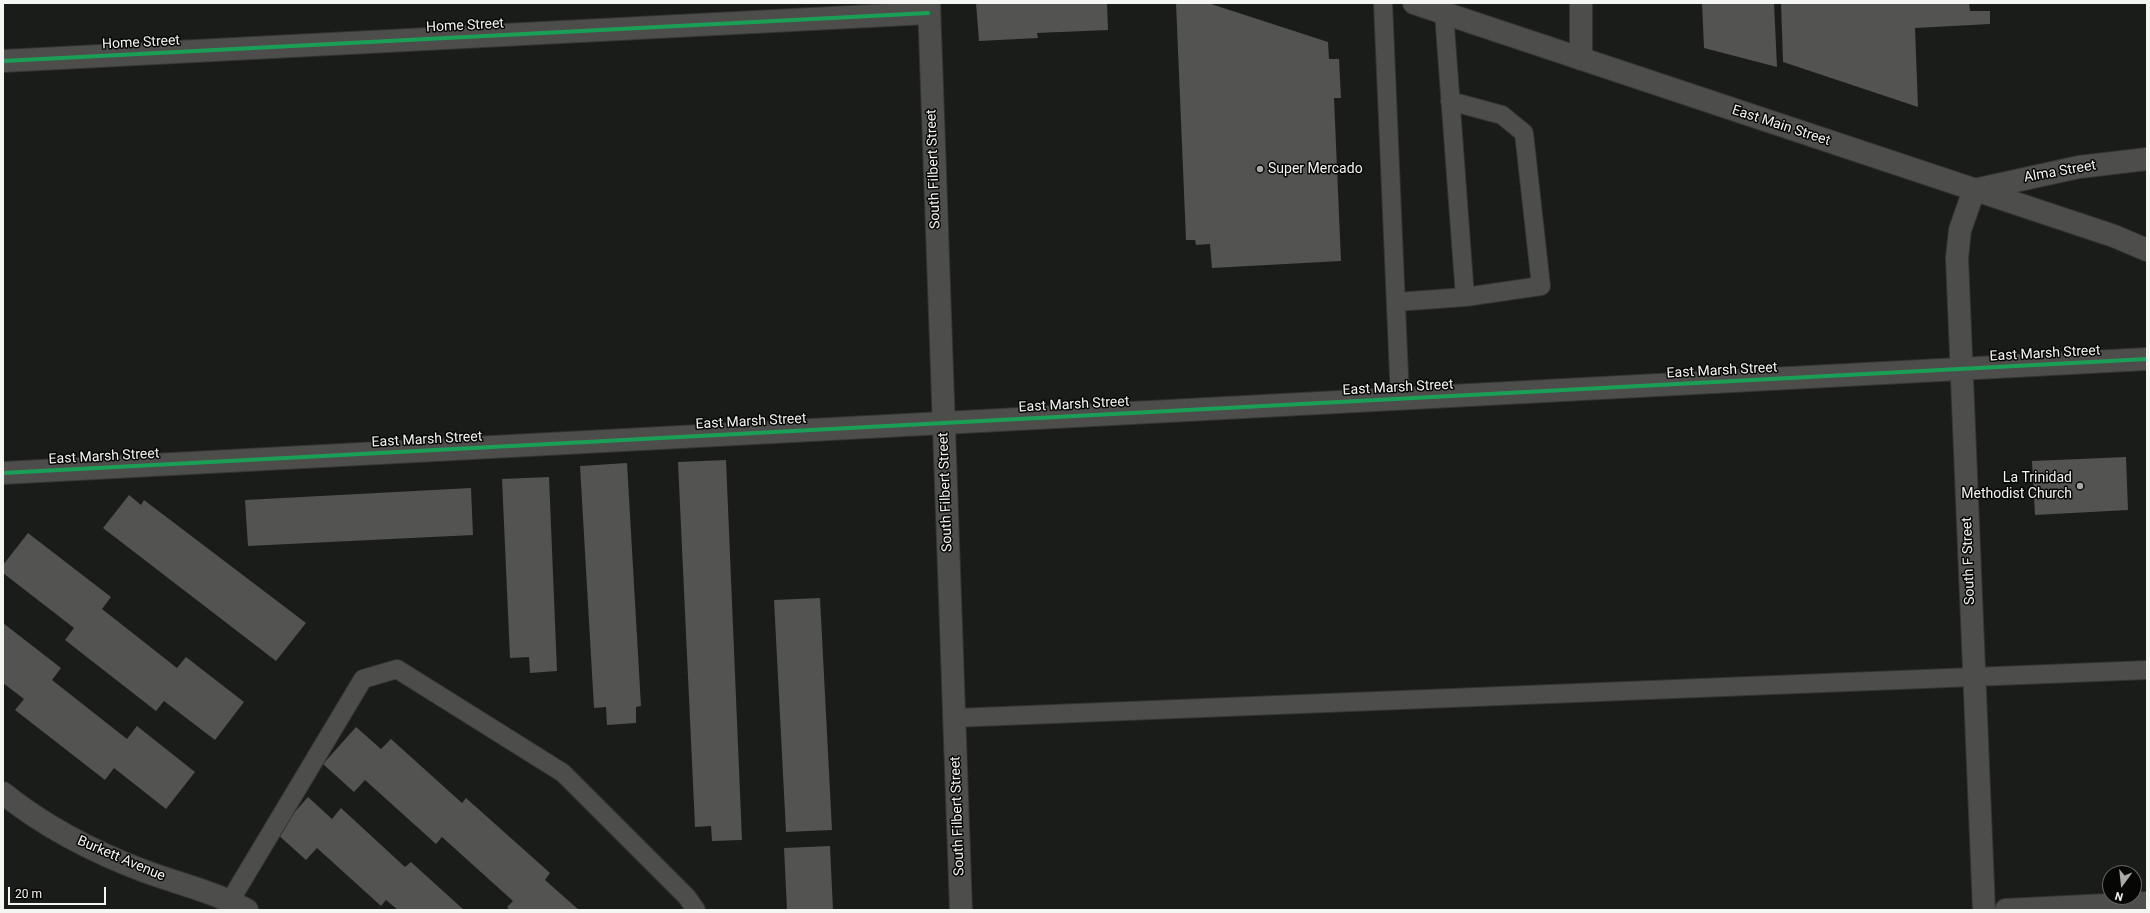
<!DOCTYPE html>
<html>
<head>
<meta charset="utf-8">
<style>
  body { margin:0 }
  #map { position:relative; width:2150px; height:913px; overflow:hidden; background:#1a1c19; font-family:Roboto,sans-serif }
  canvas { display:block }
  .frame { position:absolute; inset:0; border:4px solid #f4f6f2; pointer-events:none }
  .north { position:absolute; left:2102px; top:865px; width:40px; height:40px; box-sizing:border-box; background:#060705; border:1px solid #656764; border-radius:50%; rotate:195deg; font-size:11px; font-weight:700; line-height:16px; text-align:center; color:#f4f6f2 }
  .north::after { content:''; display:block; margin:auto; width:14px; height:18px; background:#a8aaa6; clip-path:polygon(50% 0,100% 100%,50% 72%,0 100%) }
  .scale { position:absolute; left:8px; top:887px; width:98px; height:18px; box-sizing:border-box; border:2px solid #f4f6f2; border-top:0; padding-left:5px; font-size:12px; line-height:14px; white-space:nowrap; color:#f4f6f2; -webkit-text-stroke:3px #060705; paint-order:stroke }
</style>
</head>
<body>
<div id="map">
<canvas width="2150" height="913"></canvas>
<div class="frame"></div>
<div class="north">N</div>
<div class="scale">20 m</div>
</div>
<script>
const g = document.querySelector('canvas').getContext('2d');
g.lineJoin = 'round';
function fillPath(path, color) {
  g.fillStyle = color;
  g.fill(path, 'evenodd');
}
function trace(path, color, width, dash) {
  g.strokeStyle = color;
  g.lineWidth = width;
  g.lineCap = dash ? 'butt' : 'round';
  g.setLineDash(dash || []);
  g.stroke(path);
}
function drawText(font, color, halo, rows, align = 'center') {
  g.font = font + ' Roboto,sans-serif';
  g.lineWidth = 3;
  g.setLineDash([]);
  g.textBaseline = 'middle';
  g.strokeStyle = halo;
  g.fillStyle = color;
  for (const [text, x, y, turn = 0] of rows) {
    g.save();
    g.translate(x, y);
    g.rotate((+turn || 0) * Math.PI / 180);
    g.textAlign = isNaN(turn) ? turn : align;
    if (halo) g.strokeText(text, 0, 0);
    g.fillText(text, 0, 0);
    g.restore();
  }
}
const building = new Path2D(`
  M976 3H1107L1108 30 1037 33 1038 38 979 41Z
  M1176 3H1208L1328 42 1329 59H1339L1341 98H1334L1341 261 1212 268 1210 244 1196 245 1195 240H1186Z
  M1702 3H1774L1777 67 1704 48Z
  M1781 3H1969L1970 11H1990V24L1915 28 1918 107 1783 62Z
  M2126 457 2128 510 2035 515 2032 461Z
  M726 460 742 840 712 841 711 826 695 827 678 462Z
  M627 463 641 706 636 707V723L607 725 606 707 594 708 580 466Z
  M549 477 557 671 530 673 529 657 510 658 502 479Z
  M471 488 473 535 248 546 245 500Z
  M129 495 141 505 144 500 306 623 276 661 103 528Z
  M28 533 111 597 102 609 177 668 186 657 244 702 215 740 164 701 156 711 65 640 74 628 3 573V565Z
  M820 598 832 830 786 832 774 600Z
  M3 623 61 668 52 680 127 739 137 726 195 772 166 809 114 768 105 780 15 710 24 699 3 683Z
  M356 727 381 749 391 739 462 803 466 798 550 873 545 880 579 910H510L507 907 513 901 442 837 436 844 365 780 354 792 323 764Z
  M308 797 332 819 341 808 405 867 411 862 464 910H398L386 900 381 906 317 848 306 860 276 833Z
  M830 846 833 910H787L784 848Z`);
const service = new Path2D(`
  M1383 3 1400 399
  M1444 13 1465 297
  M1396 302 1465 297 1541 286 1524 133 1502 115 1450 101
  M954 718 2147 670
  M230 901 363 679 397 669 563 773 687 897 696 910`);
const minor = new Path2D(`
  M1581 3V59
  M3 61 928 13
  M3 473 2147 359
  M3 793C45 827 94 852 144 871 179 884 215 892 247 910
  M1984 910 1957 258 1960 230 1974 190 2079 167 2147 159
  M2006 910 2147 903`);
const tertiary = new Path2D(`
  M929 3 961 910`);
const secondary = new Path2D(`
  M1414 3 2114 236 2147 250`);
const cycleway = new Path2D(`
  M3 61 928 13
  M3 473 2147 359`);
const markers = [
  [1260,169,4,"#a8aaa6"],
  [2080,486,4,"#a8aaa6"]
];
const streetNames = [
  ["Home Street",465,26,-3],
  ["Home Street",141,43,-3],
  ["East Main Street",1781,126,18],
  ["South Filbert Street",934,169,-92],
  ["Alma Street",2060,172,-10],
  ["East Marsh Street",2045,354,-3],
  ["East Marsh Street",1722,371,-3],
  ["East Marsh Street",1398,388,-3],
  ["East Marsh Street",1074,405,-3],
  ["East Marsh Street",751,422,-3],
  ["East Marsh Street",427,440,-3],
  ["East Marsh Street",104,457,-3],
  ["South Filbert Street",946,492,-92],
  ["South F Street",1969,561,-92],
  ["South Filbert Street",958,816,-92],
  ["Burkett Avenue",121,859,23]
];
const poiNames = [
  ["Super Mercado",1268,169],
  ["La Trinidad",2072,478,"right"],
  ["Methodist Church",2072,494,"right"]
];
fillPath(building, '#535352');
trace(service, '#343532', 20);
trace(minor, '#343532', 24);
trace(tertiary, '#343532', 24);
trace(secondary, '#343532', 24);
trace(service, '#4d4e4c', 18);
trace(minor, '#4d4e4c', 22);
trace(tertiary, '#4d4e4c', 22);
trace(secondary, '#4d4e4c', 22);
trace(cycleway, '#1a9f57', 4);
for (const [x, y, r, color] of markers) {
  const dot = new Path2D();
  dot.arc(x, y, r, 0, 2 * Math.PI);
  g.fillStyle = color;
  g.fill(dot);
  trace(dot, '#060705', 1.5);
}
drawText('14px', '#f4f6f2', '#060705', streetNames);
drawText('14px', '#f4f6f2', '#060705', poiNames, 'left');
</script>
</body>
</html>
